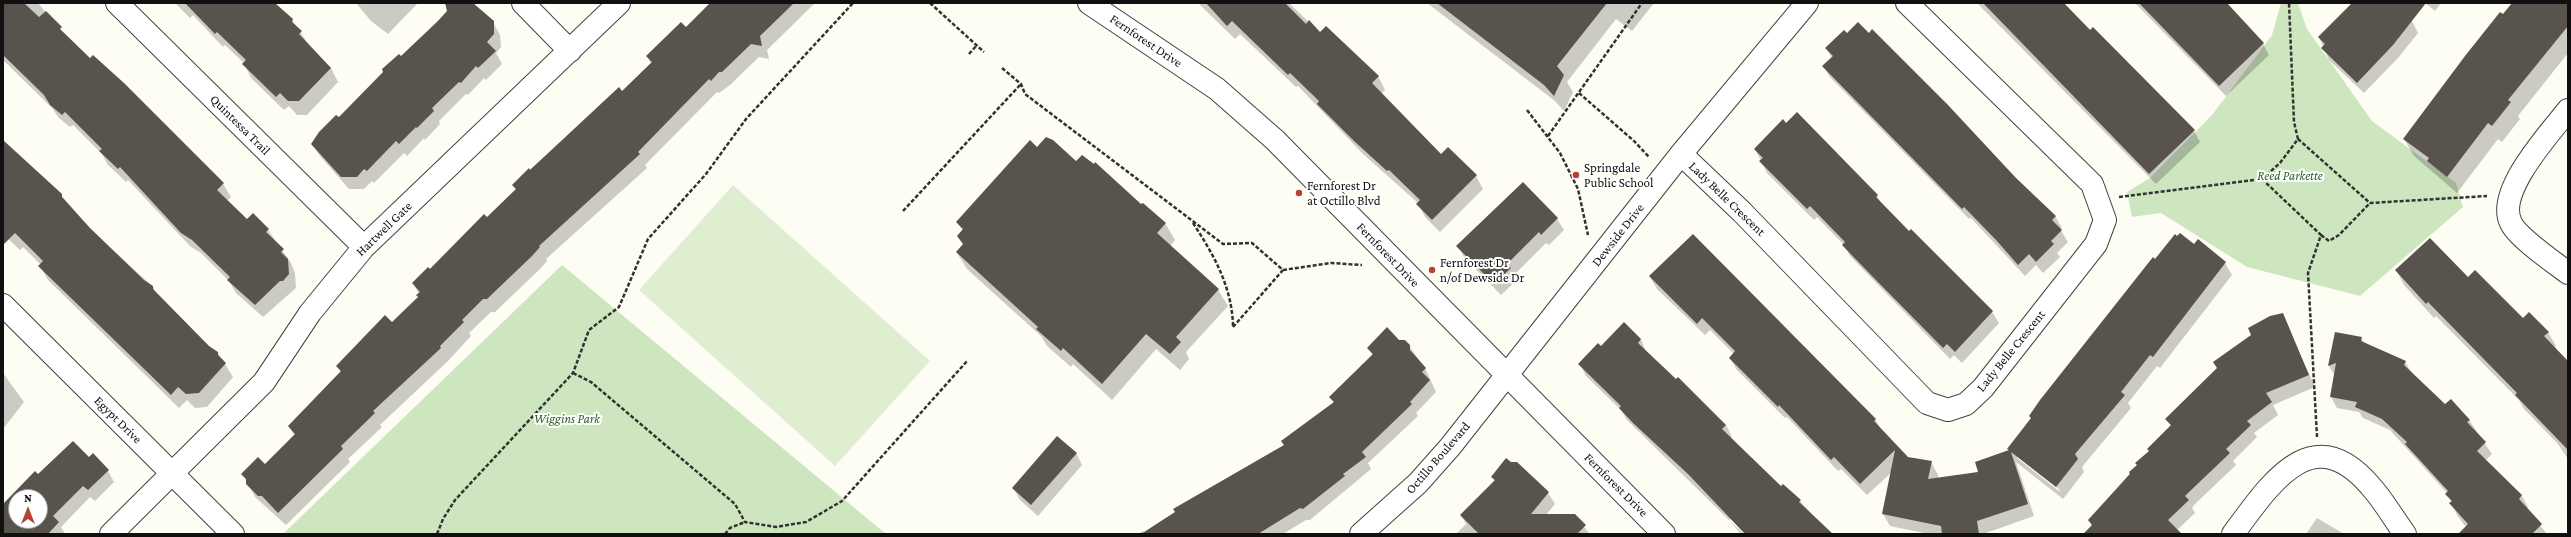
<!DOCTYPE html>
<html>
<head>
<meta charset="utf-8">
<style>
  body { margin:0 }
  #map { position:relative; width:2571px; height:537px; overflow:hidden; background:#fefdf4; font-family:"Crimson Pro",serif }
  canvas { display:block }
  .frame { position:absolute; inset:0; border:4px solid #101010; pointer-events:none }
  .north { position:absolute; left:8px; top:489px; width:40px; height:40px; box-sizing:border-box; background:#fff; border:1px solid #9f9f9f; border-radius:50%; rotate:0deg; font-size:11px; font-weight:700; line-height:16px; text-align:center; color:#101010 }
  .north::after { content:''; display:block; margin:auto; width:14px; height:18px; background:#b34335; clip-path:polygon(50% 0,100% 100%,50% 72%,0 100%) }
</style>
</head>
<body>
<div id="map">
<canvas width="2571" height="537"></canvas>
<div class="frame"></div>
<div class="north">N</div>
</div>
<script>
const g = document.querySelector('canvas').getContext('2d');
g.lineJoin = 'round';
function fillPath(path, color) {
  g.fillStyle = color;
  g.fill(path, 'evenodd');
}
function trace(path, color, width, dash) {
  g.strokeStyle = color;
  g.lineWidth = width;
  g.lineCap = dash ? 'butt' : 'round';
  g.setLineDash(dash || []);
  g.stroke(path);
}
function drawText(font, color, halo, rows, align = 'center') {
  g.font = font + ' "Crimson Pro",serif';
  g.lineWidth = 4;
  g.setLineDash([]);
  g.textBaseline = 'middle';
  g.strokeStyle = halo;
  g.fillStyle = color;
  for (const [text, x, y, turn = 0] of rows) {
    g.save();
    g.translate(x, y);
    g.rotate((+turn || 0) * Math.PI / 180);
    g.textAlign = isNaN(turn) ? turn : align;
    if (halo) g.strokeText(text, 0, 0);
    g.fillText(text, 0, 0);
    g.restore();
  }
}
const green = new Path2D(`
  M2281 3H2298L2307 29 2372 121 2456 183 2463 207 2360 296 2247 267 2161 213 2132 217 2127 192 2150 178 2212 115 2272 35Z
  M562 265 886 534H283Z`);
const pitch = new Path2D(`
  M733 185 930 361 835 466 639 290Z`);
const shadow = new Path2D(`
  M3 3H38L66 37 223 184 231 197 227 201 247 220 268 230 291 263 295 273 296 288 263 317 236 293 229 281 201 253 190 246 128 180 126 182 108 165 102 154 73 125 70 127 59 118 52 108 3 60Z
  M175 3H271L292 20 309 45 331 68 338 82 307 115H297L289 106 284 110 251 78 244 63 225 45 223 47 193 15 190 18Z
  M356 3H418L388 34 371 21Z
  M446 3H471L493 22 500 35 501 47 496 53 502 64 486 80 484 78 468 95 466 94 439 121 440 124 425 140 424 138 407 156 404 153 374 183 372 181 364 189H349L320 156 312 144 448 11Z
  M711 3H815L767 50 769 59 759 57 730 85 719 93 717 92 645 165 647 168 546 259 547 261 540 269 495 312H491L469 333 471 336 448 361 380 425 382 427 348 459 350 462 286 525 255 497 243 474 265 465 295 436 289 427 341 373 337 366 392 324 419 298V294L413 283 487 219 516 190 513 185 619 89 622 92 651 64 647 56 686 28Z
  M1198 3H1289L1320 33 1378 76 1385 90 1381 94 1441 156 1476 176 1483 189 1440 232 1425 217 1418 203 1363 154 1298 86 1296 87 1240 34 1235 39Z
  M1427 3H1654L1632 31 1616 19 1567 82 1573 92 1564 111 1555 101Z
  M1977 3H2063L2194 131 2200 142 2156 184Z
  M2135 3H2225L2263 44 2269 55 2226 96Z
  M2354 3H2382L2412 21 2418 33 2398 58 2364 93 2329 60 2319 37Z
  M2425 3H2441L2435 11Z
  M2513 3H2568V53L2518 116 2520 119 2502 142 2498 139 2457 193 2414 156 2404 139Z
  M1826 48 2015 179 2055 216 2062 228 2060 229 2068 242 2057 253 2060 257 2043 273 2036 265 2025 276 1971 218 1969 219 1830 77 1823 66 1832 58Z
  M3 141 61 195 89 228 153 287 157 295 208 347 218 353 233 377 207 407 195 408 187 400 179 408 48 280 40 266 41 265 23 247 20 250 3 234Z
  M1038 148 1076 162 1165 223 1175 240 1170 246 1218 290 1228 306 1186 352 1189 359 1180 370 1156 349 1112 400 1073 364 1071 367 1047 346 1041 336 967 269 957 253 964 245 963 231 957 222Z
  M1755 149 1877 196 1882 205 1909 233 1992 312 1999 323 1962 363 1954 355 1950 359 1850 256 1844 245 1817 217 1814 220 1767 173Z
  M1557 219 1564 230 1549 245 1546 243 1514 275 1517 280 1501 295 1464 257 1458 246Z
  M2194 245 2225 263 2232 275 2160 368 2157 366 2128 403 2131 408 2082 467 2084 472 2063 499 2016 462 2034 516 1983 534H1929L1890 526 1883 514 1892 472 1867 495 1841 469 1838 471 1787 417 1785 418 1737 370 1730 358 1734 354 1710 330 1705 335 1657 289 1650 277 1875 419 1882 431 1908 458 1931 462 1938 475V479L1979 472 2010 451 2008 449 2032 419 2030 416 2156 261ZM2017 456 2060 490 2059 491 2017 458Z
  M2396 270 2468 278 2523 320 2548 332 2556 346 2554 349 2568 365V459L2558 444 2524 409 2519 400 2436 316 2434 318 2404 285Z
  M2282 314 2315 387 2273 405 2278 415 2254 433 2257 437 2233 461 2236 465 2194 505 2192 508 2195 513 2176 531 2178 534H2084L2092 526 2089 520 2171 426 2167 420Z
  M2336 333 2361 338 2365 344 2405 362 2412 373 2445 406 2469 420 2492 454 2485 461 2522 496 2528 507 2527 509 2547 534H2471L2457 515 2447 493 2390 430 2363 418 2359 412 2337 408 2331 397 2335 376 2329 366Z
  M1641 339 1646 352 1726 425 1732 437 1730 439 1781 487 1800 501 1830 534H1747L1730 518V521L1627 420 1621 410 1586 376 1580 364 1601 348Z
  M1399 341 1409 346 1425 368 1436 392 1416 413 1418 416 1368 463 1371 469 1310 520H1306L1283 534H1138L1143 531 1145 533 1285 445 1334 403 1330 397 1373 356 1368 348Z
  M3 373 24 402 3 429Z
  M1076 453 1082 465 1038 516 1020 500 1013 488Z
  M89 458 108 471 114 482 95 501 90 497 61 527 65 534H3V505L38 475ZM16 497H40V521H16Z
  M1492 477 1548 493 1555 504 1546 515H1574L1590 534H1456L1466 524 1461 515 1495 482Z
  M2317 518 2344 534H2306Z
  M1730 521 1744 534H1741Z`);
const building = new Path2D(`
  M3 3H24L39 17 46 11 62 27 60 29 90 58 93 55 124 83 224 183 217 190 247 219 253 213 269 229 266 232 284 249 281 252 288 259 289 274 283 281H280L255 305 227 280 230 277 192 240 181 233 120 167 118 169 99 151 102 149 65 112 62 115 50 105 44 95 3 55Z
  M185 3H275L293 19 292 22 302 31 299 34 331 68 299 101H288L280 93 276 97 242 64 246 60 217 32 215 34Z
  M445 3H473L494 21V34L487 42 496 51 478 68 476 66 461 83 459 82 432 108 434 111 417 128 416 127 399 144 396 141 367 171 364 169 357 177H341L311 144 319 132 336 115 339 117 383 72 382 69 399 54 401 56 438 21 447 11Z
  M710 3H794L760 36 762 46 751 44 722 72H719L711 81 709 79 638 152 640 154 539 246 540 247 532 256 487 299H483L462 320 464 322 440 346 441 348 373 411 375 413 341 446 343 449 278 513 262 496H258L246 484V479L241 474 258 457 265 464 295 434 288 426 341 371 336 366 385 315 392 322 418 297 416 295 420 292 412 283 428 267 430 269 484 214 487 217 516 189 512 185 529 168 530 170 619 87 622 91 652 62 646 56 681 22 686 27Z
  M1206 3H1285L1306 24 1309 20 1320 32 1326 26 1379 76 1372 83 1441 154 1448 147 1477 175 1432 220 1416 204 1420 200 1389 170 1387 171 1354 141 1317 104 1319 101 1290 73 1288 75 1232 21 1227 26Z
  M1437 3H1607L1557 66 1564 75 1554 96 1544 85Z
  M1983 3H2064L2090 30 2093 27 2195 130 2149 174Z
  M2139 3H2227L2264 43 2219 86Z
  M2352 3H2426L2393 45 2357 83 2321 48 2325 44 2318 37Z
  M2512 3H2568V26L2508 100 2511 102 2492 126 2488 123 2447 177 2427 161 2429 158 2403 139 2465 56 2500 12 2503 14Z
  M1858 22 1869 33 1872 29 1948 105 2016 178 2056 216 2052 220 2062 230 2051 241 2054 244 2036 262 2029 254 2018 265 1997 241 1964 207 1962 209 1822 66 1833 56 1825 48 1844 30 1847 33Z
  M1797 112 1878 195 1876 197 1909 231 1911 229 1993 311 1955 352 1947 344 1943 348 1872 276 1842 245 1845 242 1810 206 1807 209 1759 161 1763 158 1754 149 1783 119 1786 123Z
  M1046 137 1053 140 1076 161 1082 155 1094 164 1095 162 1141 204 1143 203 1166 223 1157 233 1219 289 1176 337 1181 342 1170 354 1146 334 1102 384 1063 348 1061 351 1036 329 1038 327 956 252 963 244 957 236 963 229 956 222 1030 140 1037 147Z
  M3 140 62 194V197L90 228 144 280 153 286V289L209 346 218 352V355L226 363 199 393 186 394 178 387 171 395 38 266 43 261 15 233 3 245Z
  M1523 182 1558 218 1541 235 1539 232 1507 264 1511 268 1494 284 1456 246Z
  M2180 233 2194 244 2198 239 2226 262 2153 357 2150 355 2121 392 2125 395 2075 454 2078 459 2056 487 2011 452 2028 504 1977 521 1979 534H1942L1941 526 1882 514 1895 450 1860 484 1834 457 1831 460 1779 405 1778 407 1729 358 1735 351 1702 318 1697 324 1649 276 1693 234 1876 419 1874 421 1908 457 1932 461 1928 479 1978 472 1975 462 2009 450 2007 449 2031 418 2029 416 2040 400 2153 257 2155 259 2175 234 2177 236Z
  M2430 238 2468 277 2475 270 2523 318 2529 312 2549 332 2544 336 2568 361V450L2515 395 2517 393 2428 302 2426 304 2395 270Z
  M2283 313 2309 375 2266 393 2272 402 2247 421 2251 425 2226 449 2230 453 2188 493 2185 496 2189 500 2168 520 2182 534H2083L2092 525 2088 520 2130 474 2129 472 2137 465 2135 463 2149 451 2147 449 2171 425 2165 419 2217 368 2213 362 2251 335 2248 328 2270 316Z
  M1624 322 1641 339 1638 343 1676 379 1678 377 1726 425 1722 429 1781 486 1783 484 1801 500 1799 502 1833 534H1745L1688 474 1633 423 1619 408 1621 406 1578 364 1598 343 1601 346Z
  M1387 327 1399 340H1405L1410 345V350L1426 368 1422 372 1430 380 1410 402 1412 404 1362 452 1366 457 1343 474 1345 476 1303 509 1300 508 1258 534H1141L1175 512 1173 509 1284 445 1281 441 1334 402 1329 397 1373 354 1367 348Z
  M2335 332 2362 337 2361 341 2406 361 2404 365 2445 404 2451 399 2470 420 2467 422 2486 442 2477 451 2522 495 2519 499 2542 524 2532 534H2458L2468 524 2449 503 2452 501 2445 494 2448 491 2405 444 2407 442 2382 419 2355 407 2357 402 2330 397 2336 363 2328 366Z
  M1057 436 1077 453 1031 505 1012 488Z
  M73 441 89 457 93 453 109 470 88 490 83 486 53 516 59 522 48 534H3V504L35 471 38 474ZM16 497H40V521H16Z
  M1506 458 1511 462H1517L1549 492 1531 514H1575L1586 525 1577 534H1479L1460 515 1495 480 1491 477Z`);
const path = new Path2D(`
  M930 3 984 52
  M969 54 977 45
  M1002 68 1021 84 1025 94 1223 244 1252 243 1283 270 1233 327
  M1579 93 1634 141 1649 157
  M1527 110 1560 153 1578 189 1588 235
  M1548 136 1642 3
  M2298 139 2370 203 2487 196
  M2262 179 2280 163 2298 139 2294 122 2289 3
  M2119 197 2262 179 2321 235 2308 273 2317 437
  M903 211 1021 84
  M1193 223C1214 255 1232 287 1233 326
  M2321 235 2329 241 2339 235 2370 203
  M1283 270 1331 263 1362 265
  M573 373 591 382 735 504 745 522 776 527 806 522 842 501 968 360
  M437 534 443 519 455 500 573 373 589 330 619 307 648 239 706 174 746 119 853 3
  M725 534 730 528 745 522`);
const minor = new Path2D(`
  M117 3 364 247
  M523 3 570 51
  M2568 110C2550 133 2495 192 2511 223 2517 237 2555 263 2568 273
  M1681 154 1742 212 1927 403 1948 410 1966 404 1983 388 2096 244 2105 220 2092 184 1907 3
  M3 305 233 534
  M111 534 264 382 310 313 364 247 619 3
  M1361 534 1418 483 1450 447 1681 154 1807 3
  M2233 534C2271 483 2313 416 2373 489 2385 503 2394 519 2405 534`);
const tertiary = new Path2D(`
  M1089 3 1217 89 1275 140 1664 534`);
const markers = [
  [1576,175,4,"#b34335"],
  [1299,193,4,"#b34335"],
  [1432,270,4,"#b34335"]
];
const streetNames = [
  ["Fernforest Drive",1146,41,34],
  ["Quintessa Trail",240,125,45],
  ["Lady Belle Crescent",1727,199,44],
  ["Hartwell Gate",384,229,-44],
  ["Dewside Drive",1618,235,-52],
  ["Fernforest Drive",1388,255,46],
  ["Lady Belle Crescent",2011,351,-51],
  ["Egypt Drive",118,420,45],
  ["Octillo Boulevard",1438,458,-49],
  ["Fernforest Drive",1616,485,45]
];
const poiNames = [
  ["Springdale",1584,168],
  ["Public School",1584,183],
  ["Fernforest Dr",1307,186],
  ["at Octillo Blvd",1307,201],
  ["Fernforest Dr",1440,263],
  ["n/of Dewside Dr",1440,278]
];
const parkNames = [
  ["Reed Parkette",2290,176],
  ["Wiggins Park",567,419]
];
fillPath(green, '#cee6c0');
fillPath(pitch, '#dfeed1');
fillPath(shadow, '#0003');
fillPath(building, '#58534d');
trace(minor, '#434343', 24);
trace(tertiary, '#434343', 24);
trace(path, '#323232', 2.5, [4, 2]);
trace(minor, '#fff', 22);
trace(tertiary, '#fff', 22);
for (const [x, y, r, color] of markers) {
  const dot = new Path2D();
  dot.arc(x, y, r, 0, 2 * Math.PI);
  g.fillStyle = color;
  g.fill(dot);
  trace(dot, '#fff', 1.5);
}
drawText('13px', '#101010', '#fff', streetNames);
drawText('13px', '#101010', '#fff', poiNames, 'left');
drawText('italic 13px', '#296226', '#fff', parkNames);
</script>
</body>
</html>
